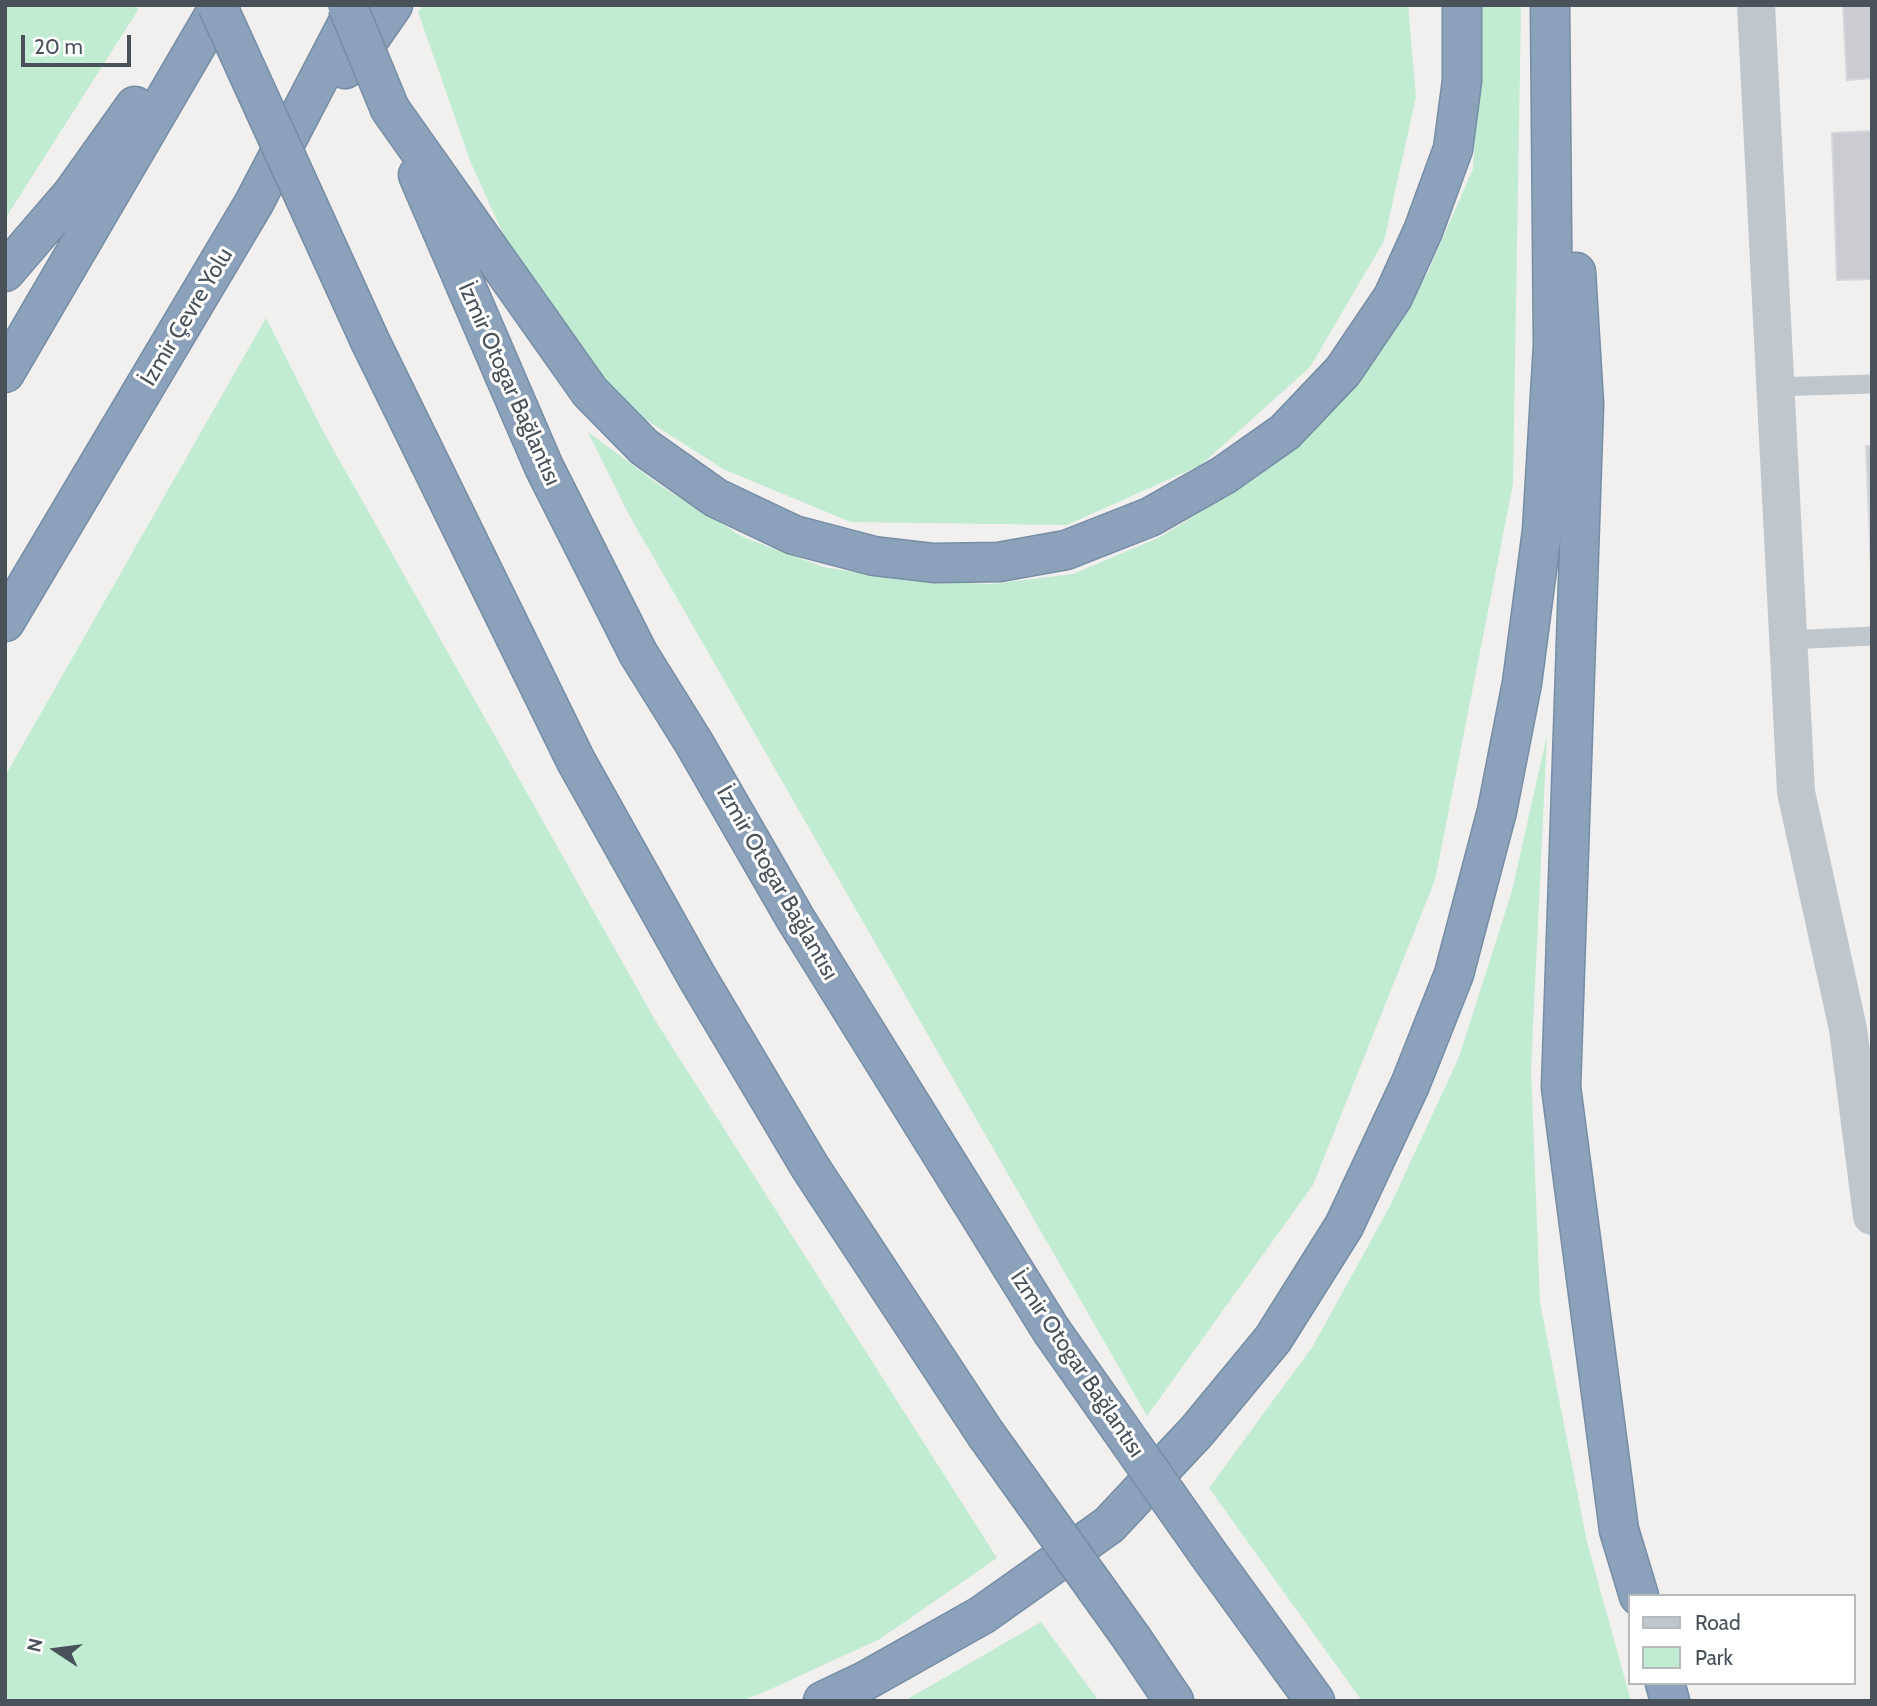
<!DOCTYPE html>
<html>
<head>
<meta charset="utf-8">
<style>
  body { margin:0 }
  #map { position:relative; width:1877px; height:1706px; overflow:hidden; background:#f2efef; font-family:Cabin,sans-serif }
  canvas { display:block }
  .frame { position:absolute; inset:0; border:7px solid #49525b; pointer-events:none }
  .legend { position:absolute; left:1628px; top:1594px; width:228px; height:91px; box-sizing:border-box; background:#fff; border:2px solid #b6babd; margin:0; padding:9px 12px; list-style:none; font-size:21px; color:#49525b }
  .legend li { display:flex; align-items:center; gap:14px; height:35px }
  .legend b { width:35px; border:2px solid #b6babd }
  .north { position:absolute; left:21px; top:1615px; width:70px; height:70px; -webkit-text-stroke:5px #fff; paint-order:stroke; rotate:283deg; font-size:19px; font-weight:700; line-height:28px; text-align:center; color:#49525b }
  .north::after { content:''; display:block; margin:auto; width:24px; height:32px; background:#49525b; clip-path:polygon(50% 0,100% 100%,50% 72%,0 100%) }
  .scale { position:absolute; left:21px; top:35px; width:110px; height:32px; box-sizing:border-box; border:4px solid #49525b; border-top:0; padding-left:9px; font-size:21px; line-height:24px; white-space:nowrap; color:#49525b; -webkit-text-stroke:5px #fff; paint-order:stroke }
</style>
</head>
<body>
<div id="map">
<canvas width="1877" height="1706"></canvas>
<div class="frame"></div>
<ul class="legend">
<li><b style="height:9px;background:#bfc7cd"></b>Road</li>
<li><b style="height:19px;background:#c1ecd2"></b>Park</li>
</ul>
<div class="north">N</div>
<div class="scale">20 m</div>
</div>
<script>
const g = document.querySelector('canvas').getContext('2d');
g.lineJoin = 'round';
function fillPath(path, color) {
  g.fillStyle = color;
  g.fill(path, 'evenodd');
}
function trace(path, color, width, dash) {
  g.strokeStyle = color;
  g.lineWidth = width;
  g.lineCap = dash ? 'butt' : 'round';
  g.setLineDash(dash || []);
  g.stroke(path);
}
function drawText(font, color, halo, rows, align = 'center') {
  g.font = font + ' Cabin,sans-serif';
  g.lineWidth = 6;
  g.setLineDash([]);
  g.textBaseline = 'middle';
  g.strokeStyle = halo;
  g.fillStyle = color;
  for (const [text, x, y, turn = 0] of rows) {
    g.save();
    g.translate(x, y);
    g.rotate((+turn || 0) * Math.PI / 180);
    g.textAlign = isNaN(turn) ? turn : align;
    if (halo) g.strokeText(text, 0, 0);
    g.fillText(text, 0, 0);
    g.restore();
  }
}
const green = new Path2D(`
  M5 5H136L138 10 5 219Z
  M423 5H1408L1416 97 1384 241 1310 367 1201 465 1067 525 851 522 725 470 629 409 528 289 471 163 418 12Z
  M1475 5H1521L1513 484 1435 880 1313 1185 1147 1416 628 513 588 432 661 486 743 537 823 567 902 580 990 584 1073 574 1160 537 1256 478 1352 385 1427 274 1473 169 1479 54Z
  M266 318 323 431 655 1020 997 1558 880 1639 760 1694 739 1701H5V776Z
  M1547 735 1531 1069 1540 1302 1587 1542 1631 1701H1362L1209 1488 1313 1346 1391 1204 1459 1057 1512 891Z
  M1041 1622 1099 1701H904Z`);
const building = new Path2D(`
  M1843 5H1872V78L1847 80Z
  M1872 131V279L1837 280 1832 133Z
  M1866 446H1872V590Z`);
const lane = new Path2D(`
  M1775 387 1872 384
  M1789 640 1872 636`);
const street = new Path2D(`
  M1756 5 1796 792 1848 1029 1872 1216`);
const highway = new Path2D(`
  M345 69 352 64 393 5
  M390 109 590 392 644 447 716 498 794 535 874 556 934 563 999 562 1066 550 1150 517 1224 475 1285 432 1343 371 1393 297 1423 231 1453 149 1462 81V5
  M418 175 544 467 638 653 694 743 795 918 1051 1330
  M5 272 73 193 135 106
  M1576 272 1584 404 1561 1087 1619 1530 1639 1596
  M370 341 576 761 697 977 810 1167 985 1433
  M5 373 220 5
  M5 622 254 203 357 5
  M1209 1555 1315 1701
  M1133 1640 1174 1701
  M1665 1683 1670 1701
  M823 1701 865 1681 982 1615 1109 1525 1197 1431 1273 1339 1344 1226 1410 1085 1454 974 1497 811 1522 683 1542 531 1553 345 1550 5`);
const highwayBridge = new Path2D(`
  M217 5 370 341
  M347 5 390 109
  M1051 1330 1209 1555
  M985 1433 1133 1640`);
const streetNames = [
  ["İzmir Çevre Yolu",187,317,-59],
  ["İzmir Otogar Bağlantısı",509,384,66],
  ["İzmir Otogar Bağlantısı",777,883,60],
  ["İzmir Otogar Bağlantısı",1077,1364,56]
];
fillPath(green, '#c1ecd2');
fillPath(building, '#caccd2');
trace(building, '#d4d6da', 2);
trace(highway, '#768da6', 41);
trace(lane, '#bfc7cd', 19);
trace(street, '#bfc7cd', 38);
trace(highway, '#8ba2ba', 38);
trace(highwayBridge, '#768da6', 41, []);
trace(highwayBridge, '#8ba2ba', 38);
drawText('23px', '#49525b', '#fff', streetNames);
</script>
</body>
</html>
